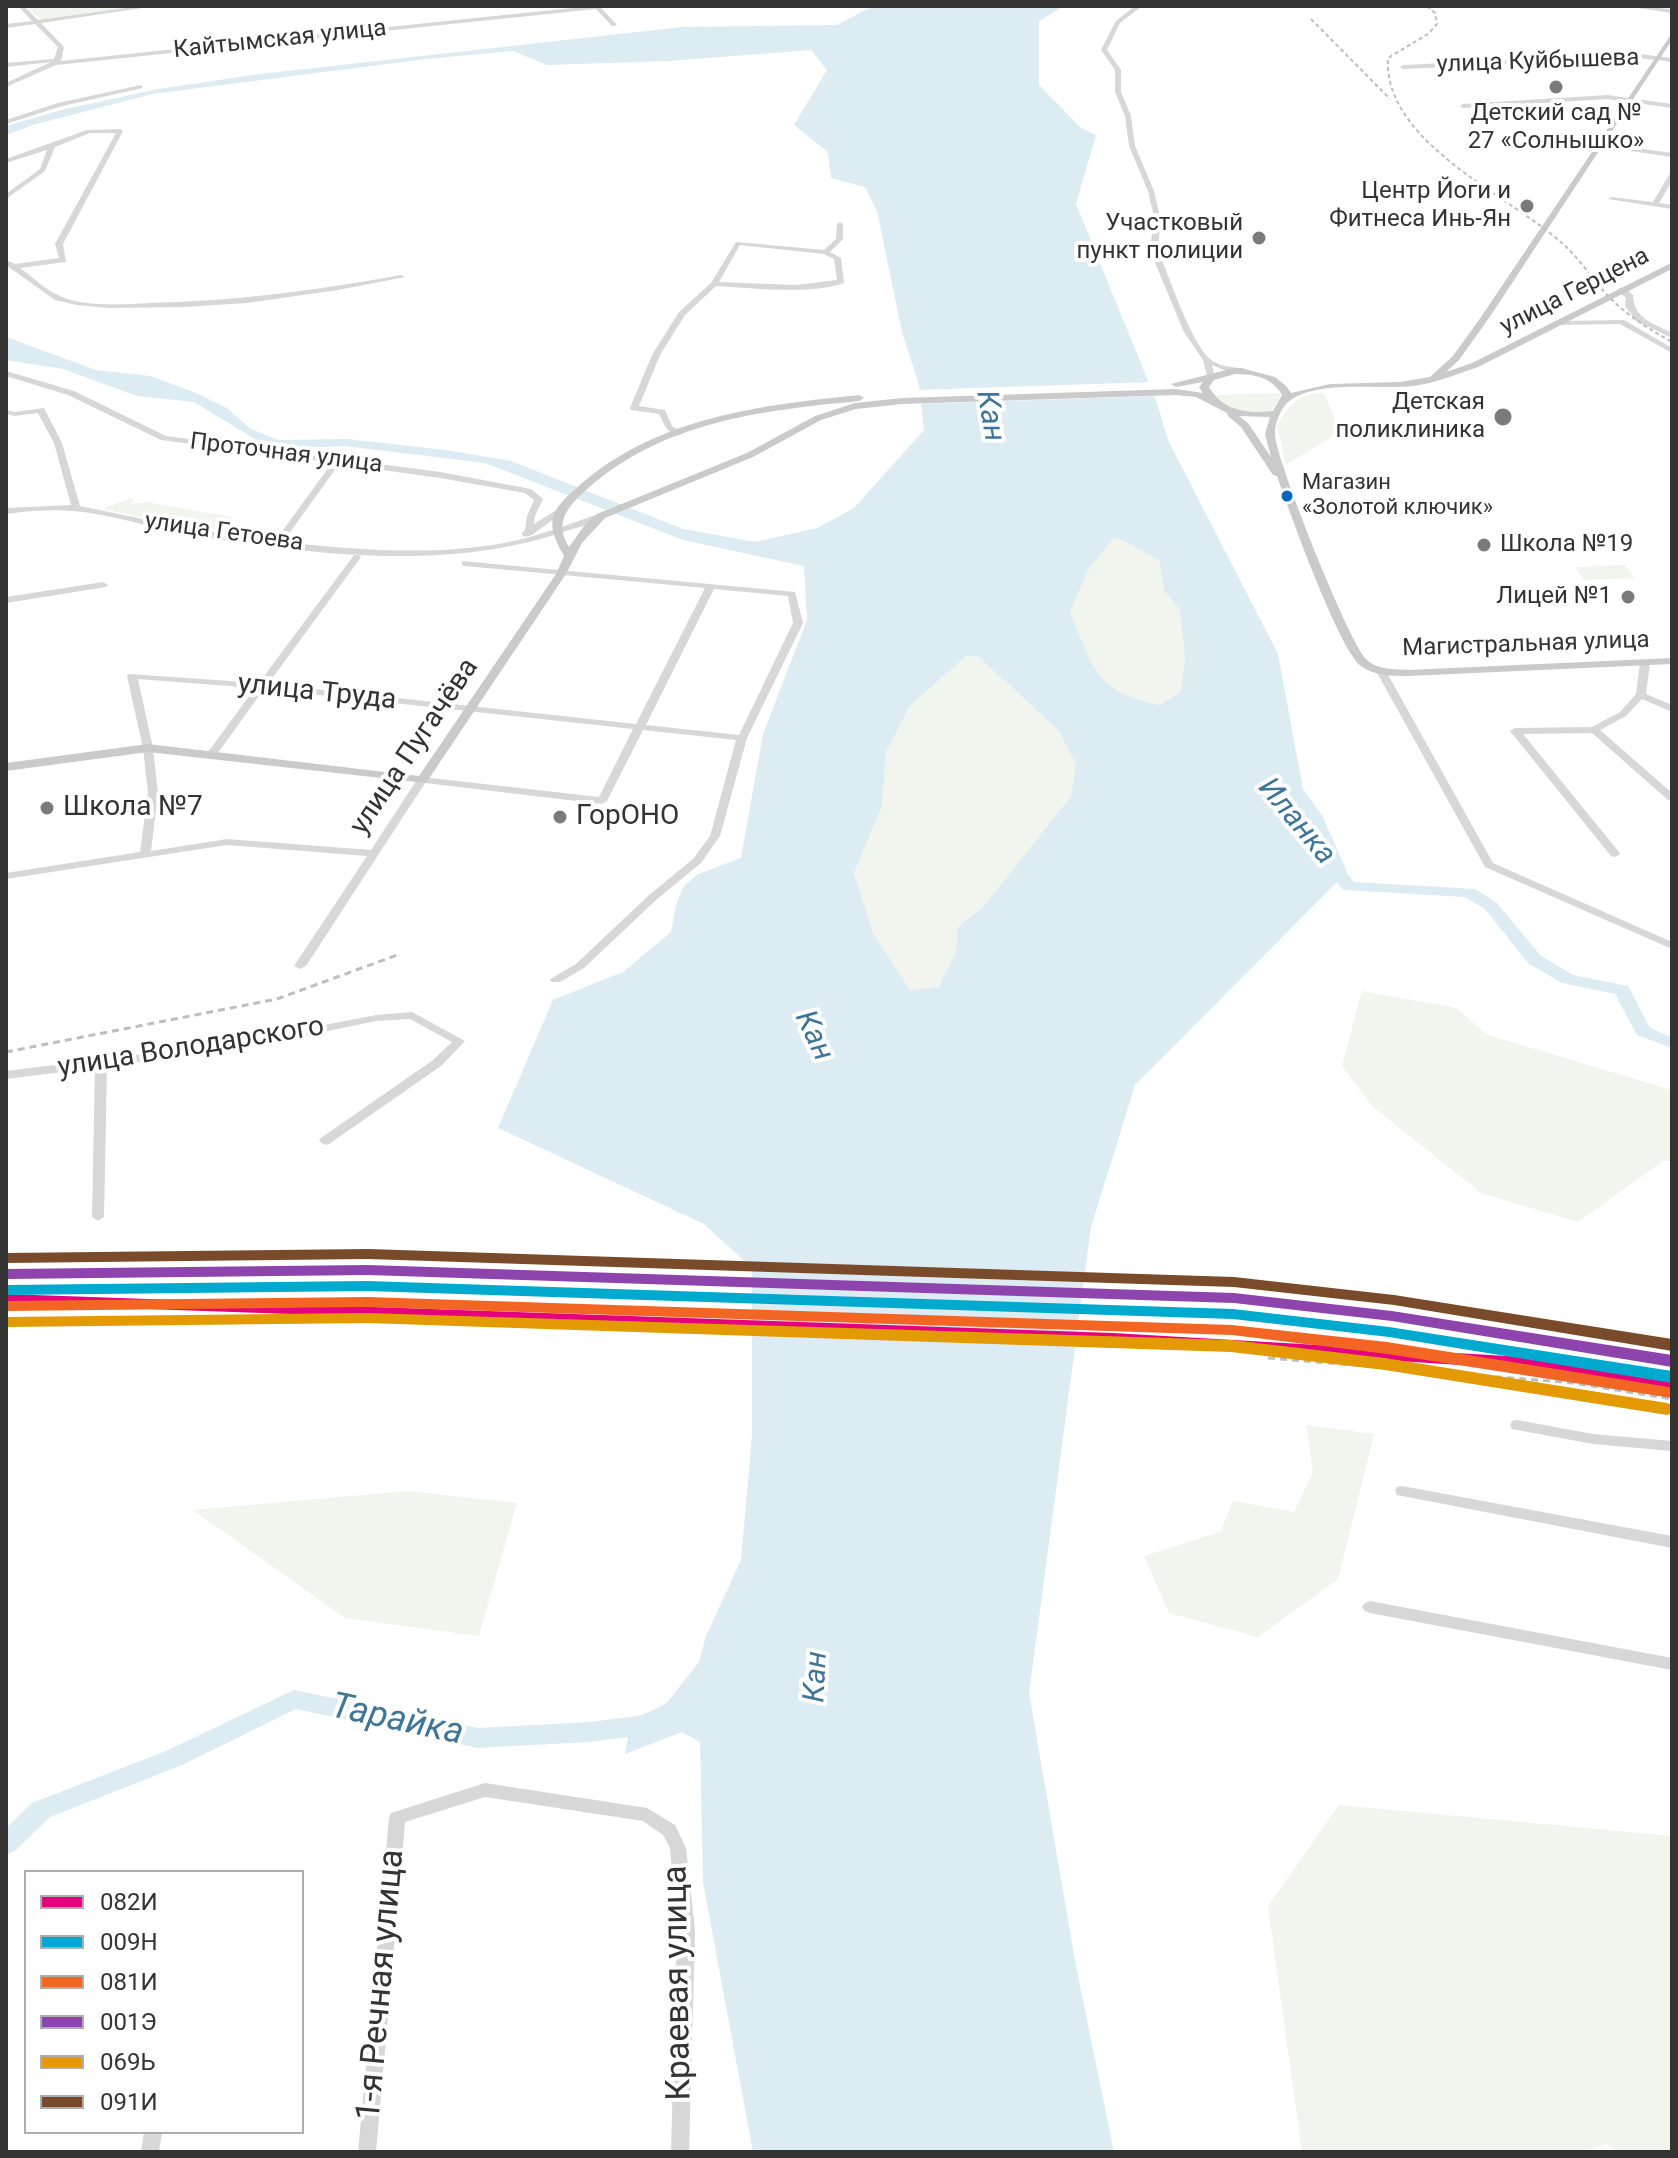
<!DOCTYPE html>
<html>
<head>
<meta charset="utf-8">
<style>
  body { margin:0 }
  #map { position:relative; width:1678px; height:2158px; overflow:hidden; background:#fff; font-family:Roboto,sans-serif }
  canvas { display:block }
  .frame { position:absolute; inset:0; border:8px solid #333; pointer-events:none }
  .legend { position:absolute; left:24px; top:1870px; width:280px; height:264px; box-sizing:border-box; background:#fff; border:2px solid #adadad; margin:0; padding:10px 14px; list-style:none; font-size:24px; color:#333 }
  .legend li { display:flex; align-items:center; gap:16px; height:40px }
  .legend b { width:40px; border:2px solid #adadad }
</style>
</head>
<body>
<div id="map">
<canvas width="1678" height="2158"></canvas>
<div class="frame"></div>
<ul class="legend">
<li><b style="height:10px;background:#e5007d"></b>082И</li>
<li><b style="height:10px;background:#00a9ce"></b>009Н</li>
<li><b style="height:10px;background:#f26522"></b>081И</li>
<li><b style="height:10px;background:#8e44ad"></b>001Э</li>
<li><b style="height:10px;background:#e39a05"></b>069Ь</li>
<li><b style="height:10px;background:#7a4b2a"></b>091И</li>
</ul>
</div>
<script>
const g = document.querySelector('canvas').getContext('2d');
g.lineJoin = 'round';
function fillPath(path, color) {
  g.fillStyle = color;
  g.fill(path, 'evenodd');
}
function trace(path, color, width, dash) {
  g.strokeStyle = color;
  g.lineWidth = width;
  g.lineCap = dash ? 'butt' : 'round';
  g.setLineDash(dash || []);
  g.stroke(path);
}
function drawText(font, color, halo, rows, align = 'center') {
  g.font = font + ' Roboto,sans-serif';
  g.lineWidth = 8;
  g.setLineDash([]);
  g.textBaseline = 'middle';
  g.strokeStyle = halo;
  g.fillStyle = color;
  for (const [text, x, y, turn = 0] of rows) {
    g.save();
    g.translate(x, y);
    g.rotate((+turn || 0) * Math.PI / 180);
    g.textAlign = isNaN(turn) ? turn : align;
    if (halo) g.strokeText(text, 0, 0);
    g.fillText(text, 0, 0);
    g.restore();
  }
}
const green = new Path2D(`
  M26 6H143L41 20Z
  M1281 393C1279 398 1276 407 1271 411 1256 421 1226 407 1215 395Z
  M1322 393 1325 395 1340 431 1286 465 1277 426C1288 407 1298 393 1322 393Z
  M131 498 134 500 130 504 147 502 232 517 234 520 211 531 102 509Z
  M1114 536C1132 543 1143 553 1159 560L1164 591 1179 607 1185 656 1181 691 1160 705C1094 692 1094 667 1070 612L1088 570Z
  M1625 565 1635 578 1584 580 1575 567Z
  M966 656 979 657 1058 730 1076 764 1071 796 984 906 957 928 956 953 938 987 910 990 873 933 854 873 882 806 886 752 910 706Z
  M1362 991 1456 1008 1488 1035 1672 1090V1161H1663L1578 1222 1481 1193 1372 1106 1342 1066Z
  M1306 1425 1374 1434 1338 1579 1258 1637 1169 1613 1144 1556 1220 1532 1233 1501 1294 1512 1313 1472Z
  M408 1491 517 1503 479 1636 345 1618 193 1510Z
  M1339 1805 1672 1836V2152H1615L1607 2144 1583 2152H1302L1268 1906Z`);
const water = new Path2D(`
  M873 6H1064L1039 21V85L1081 128 1096 135 1076 204 1157 403 1168 440 1278 654 1303 789 1323 817 1347 872 1135 1085 1091 1227 1029 1693 1076 1966 1114 2152H753L703 1882 700 1742 682 1732 625 1754 631 1720 666 1704 699 1662 706 1636 741 1560 752 1435V1268L704 1224 498 1128 553 1000 623 972 671 932 676 905 684 886 698 874 741 858 763 734 807 620 804 566 683 540 485 463 344 446 303 448 263 444 194 402 137 396 63 369 6 360V337L96 370 150 376 194 392 227 408 251 429 278 440 347 439 445 450 511 461 683 529 755 542 817 528 854 508 924 430 919 385 902 332 877 211 865 187 831 178 828 152 794 125 827 70 811 50 669 61 547 65 513 51 426 59 152 94 33 125 6 135V126L61 110 158 89 260 74 682 27 837 25ZM1114 537C1132 543 1143 553 1159 560L1164 591 1179 608 1185 656 1181 691 1160 705C1094 692 1094 667 1070 612L1088 570ZM966 656 979 657 1058 730 1076 764 1071 796 984 906 957 928 956 953 938 987 910 990 873 933 854 873 882 806 886 752 910 706Z`);
const pier = new Path2D(`
  M1153 382 1158 396 917 404 916 390Z`);
const river = new Path2D(`
  M1327 854 1333 856 1354 882 1475 889 1497 903 1540 955 1573 975 1628 986 1650 1028 1672 1037V1048L1637 1035 1615 994 1562 983 1528 963 1485 909 1465 897 1343 890 1319 859Z
  M294 1690 478 1728 589 1722 653 1714 661 1717 665 1724 661 1731 653 1734 589 1742 478 1748 296 1709 182 1765 50 1817 15 1851 6 1855V1828L32 1803 166 1751Z`);
const minor = new Path2D(`
  M18 6H24L38 20 141 6H156L41 23 64 47 61 61 591 6H610L601 8 617 25 612 26 596 9 56 65 6 87V83L51 62 6 67V63L54 59 58 47 35 24 6 28V24L32 21Z
  M1135 6H1142L1120 23 1107 50 1121 70V92L1131 116 1135 146 1154 191 1161 221 1158 245 1161 258C1171 282 1192 344 1210 359 1220 367 1234 367 1246 369V373L1226 371 1212 365 1215 378 1208 380 1203 360 1184 332 1153 258 1150 245 1155 221 1148 191 1129 146 1125 116 1115 92V70L1101 50 1116 21Z
  M1635 6 1672 9V13L1638 8Z
  M1639 54 1672 58V62L1639 58 1403 69 1400 67 1403 65Z
  M141 85 143 88 62 106 6 124V120L58 103Z
  M1607 95 1672 104V108L1607 99 1463 108 1460 106 1463 104Z
  M120 129 123 131 63 244 66 262 20 268C33 277 45 290 60 296 87 308 123 304 151 303 236 301 318 290 401 275L405 277 338 290 247 303 184 307 109 308 77 305 55 300 6 265V260L15 264 59 258 55 244 116 133H90L55 147 45 171 6 199V194L40 169 47 150 6 163V159L87 130Z
  M1599 143 1672 153V157L1597 146V144Z
  M1672 173V181L1659 203 1672 205V209L1608 199 1611 197 1653 202 1669 175Z
  M840 222 843 224V239L830 252 841 258 844 283C810 295 752 288 716 286L685 315 660 355 639 406 665 410 672 426 681 431V435C668 436 664 424 659 414L631 410 630 408 652 355 679 312 711 283 736 242 824 250 836 239 837 224ZM740 245 824 254 834 259 837 280 797 285 719 282Z
  M1619 288H1625L1633 295C1634 319 1653 323 1672 333V338L1636 321 1625 306 1626 298 1619 292Z
  M1624 320 1672 348V353L1620 324 1558 325 1554 323 1558 321Z
  M6 371 74 391 166 436 440 472 531 489 543 499 535 516 534 524 555 511 562 513 532 535 525 537 521 534 525 530 527 516 534 500 525 493 440 478 339 464 283 542C356 550 432 556 504 543 536 537 567 525 598 514L605 516C593 524 575 528 560 533 443 572 305 554 186 534 148 527 111 514 73 511 51 509 28 511 6 514V508L71 505 54 443 38 413 15 416 6 414V410L15 412 44 408 62 443 80 506 186 528 275 541 332 463 161 440 68 395 6 376Z
  M357 554 361 557 268 684 636 724 705 588 465 566 462 565V561L795 592 803 623 747 738 720 836 701 863 656 900 584 968 560 982H552L550 980 552 978 576 964 648 896 693 859 710 836 736 740 643 730 607 801 602 804 425 783 306 966 300 969 294 966 367 856 227 845 6 879V873L140 852 148 793 143 748 127 676 129 674 259 683 354 555ZM714 589 788 596 793 623 739 735 646 725ZM138 679 255 688 206 755 211 758 215 757 264 689 633 729 599 797 422 777 418 778 371 850 227 839 151 851 158 793 153 748Z
  M103 582 108 585 106 587 6 603V597Z
  M1645 660 1650 663 1646 694 1672 705V712L1642 699 1626 716 1600 730 1672 793V801L1668 800 1592 733 1523 734 1619 852 1620 854 1615 857 1611 856 1510 731 1515 728 1592 727 1620 712 1636 694 1640 663Z
  M1381 668 1386 671 1493 863 1672 942V949L1485 867 1376 671Z
  M412 1012 465 1041 441 1066 329 1144 325 1145 319 1141 321 1138 433 1060 452 1042 410 1019 376 1021 231 1051 107 1066 104 1217 98 1221 92 1217 95 1068 6 1079V1071L231 1043 376 1015Z
  M1517 1420 1593 1434 1672 1441V1451L1593 1444 1512 1429 1510 1425 1512 1421Z
  M1402 1486 1672 1536V1548L1397 1495 1395 1491 1397 1487Z
  M1370 1601 1672 1658V1670L1370 1613 1365 1611 1362 1607 1365 1603Z
  M485 1783 647 1808 675 1825 686 1848 695 1931 689 2152H671L677 1931 670 1848 663 1835 643 1821 485 1797 405 1822 376 2152H358L389 1818 391 1813Z
  M144 2132H162L159 2152H141Z`);
const major = new Path2D(`
  M1672 33V40L1489 318 1459 360 1446 372 1472 363 1669 264 1672 263V269L1478 367C1457 374 1436 383 1414 386 1380 390 1316 379 1288 402 1281 408 1274 425 1275 435 1276 460 1350 646 1367 660 1378 670 1395 669 1408 670L1672 658V664L1408 676C1393 676 1374 676 1361 666 1339 650 1288 508 1277 476L1273 475 1241 427 1228 416 1227 413 1196 397 1176 395 902 404 856 409 821 420 753 457 605 518 582 543 566 574 426 783 148 752 6 771V763L148 744 419 776 556 574 564 556C543 519 551 510 581 484 659 417 761 405 859 395L864 398 859 401C759 411 664 421 586 490 567 507 554 523 569 547L584 526 597 514 747 453 815 416 855 403 902 398 1176 389 1203 393 1199 387 1203 382 1176 387 1171 384 1234 368H1241L1275 377 1286 386 1291 393 1330 384 1400 382 1430 377 1453 356 1481 317ZM1235 374C1254 374 1272 377 1282 395L1273 411C1247 414 1223 411 1209 387L1214 380ZM1239 416 1270 417 1265 434 1271 457 1248 423Z`);
const railFar1 = new Path2D(`
  M1427 6 1435 13 1437 24 1428 34 1388 58C1383 143 1511 196 1563 244 1580 259 1592 279 1607 295 1626 315 1649 329 1672 342
  M1311 19 1390 99`);
const rail = new Path2D(`
  M6 1052 277 999 400 954
  M1268 1358 1573 1383 1672 1399`);
const rail1 = new Path2D(`
  M6 1294 1113 1333 1524 1357 1672 1377V1389L1524 1369 1113 1343 6 1304Z`);
const rail2 = new Path2D(`
  M367 1281 1233 1309 1389 1327 1672 1371V1383L1389 1337 1233 1319 367 1291 6 1295V1285Z`);
const rail3 = new Path2D(`
  M367 1297 1232 1325 1387 1342 1669 1387 1672 1388V1398L1387 1354 1232 1335 367 1307 6 1311V1301Z`);
const rail4 = new Path2D(`
  M368 1265 1234 1293 1392 1311 1672 1355V1367L1392 1321 1234 1303 368 1275 6 1279V1269Z`);
const rail5 = new Path2D(`
  M367 1313 1231 1340 1385 1358 1667 1403 1672 1405V1413L1667 1415 1385 1370 1231 1352 367 1323 6 1327V1317Z`);
const rail6 = new Path2D(`
  M368 1249 1234 1277 1394 1295 1672 1339V1351L1394 1305 1234 1287 368 1259 6 1263V1253Z`);
const markers = [
  [1556,87,8,"#7a7a7a"],
  [1527,206,8,"#7a7a7a"],
  [1259,238,8,"#7a7a7a"],
  [1503,417,10,"#7a7a7a"],
  [1287,496,7,"#0065bd"],
  [1484,545,8,"#7a7a7a"],
  [1628,597,8,"#7a7a7a"],
  [47,808,8,"#7a7a7a"],
  [560,817,8,"#7a7a7a"]
];
const farBusnames = [
  ["Магазин",1302,483],
  ["«Золотой ключик»",1302,508]
];
const farStreetnames = [
  ["Кайтымская улица",280,40,-6],
  ["улица Куйбышева",1538,62,-2],
  ["улица Герцена",1575,292,-27],
  ["Проточная улица",286,454,7],
  ["улица Гетоева",224,533,8],
  ["Магистральная улица",1526,645,-2]
];
const farPoinames = [
  ["Детский сад №",1556,114,"center"],
  ["27 «Солнышко»",1556,142,"center"],
  ["Центр Йоги и",1511,192],
  ["Фитнеса Инь-Ян",1511,220],
  ["Участковый",1243,224],
  ["пункт полиции",1243,252],
  ["Детская",1485,403],
  ["поликлиника",1485,431],
  ["Школа №19",1500,545,"left"],
  ["Лицей №1",1612,597]
];
const streetNames = [
  ["улица Труда",317,693,6],
  ["улица Пугачёва",415,747,-56],
  ["улица Володарского",191,1048,-9]
];
const poiNames = [
  ["Школа №7",63,808],
  ["ГорОНО",576,817]
];
const waterNames = [
  ["Кан",989,416,80],
  ["Иланка",1296,822,50],
  ["Кан",813,1036,65],
  ["Кан",817,1677,-87]
];
const nearStreetnames = [
  ["Краевая улица",679,1983,-91],
  ["1-я Речная улица",382,1985,-85]
];
const nearWaternames = [
  ["Тарайка",397,1721,12]
];
fillPath(green, '#f1f5ed');
fillPath(water, '#ddebf3');
fillPath(pier, '#fff');
fillPath(river, '#ddebf3');
fillPath(minor, '#d7d7d7');
fillPath(major, '#cacaca');
trace(railFar1, '#bebebe', 2, [4, 3]);
trace(rail, '#bebebe', 3, [7, 5]);
fillPath(rail1, '#e5007d');
fillPath(rail2, '#00a9ce');
fillPath(rail3, '#f26522');
fillPath(rail4, '#8e44ad');
fillPath(rail5, '#e39a05');
fillPath(rail6, '#7a4b2a');
for (const [x, y, r, color] of markers) {
  const dot = new Path2D();
  dot.arc(x, y, r, 0, 2 * Math.PI);
  g.fillStyle = color;
  g.fill(dot);
  trace(dot, '#fff', 3);
}
drawText('22px', '#333', '#fff', farBusnames, 'left');
drawText('24px', '#333', '#fff', farStreetnames);
drawText('24px', '#333', '#fff', farPoinames, 'right');
drawText('28px', '#333', '#fff', streetNames);
drawText('28px', '#333', '#fff', poiNames, 'left');
drawText('italic 30px', '#3f7597', '#fff', waterNames);
drawText('34px', '#333', '#fff', nearStreetnames);
drawText('italic 36px', '#3f7597', '#fff', nearWaternames);
</script>
</body>
</html>
